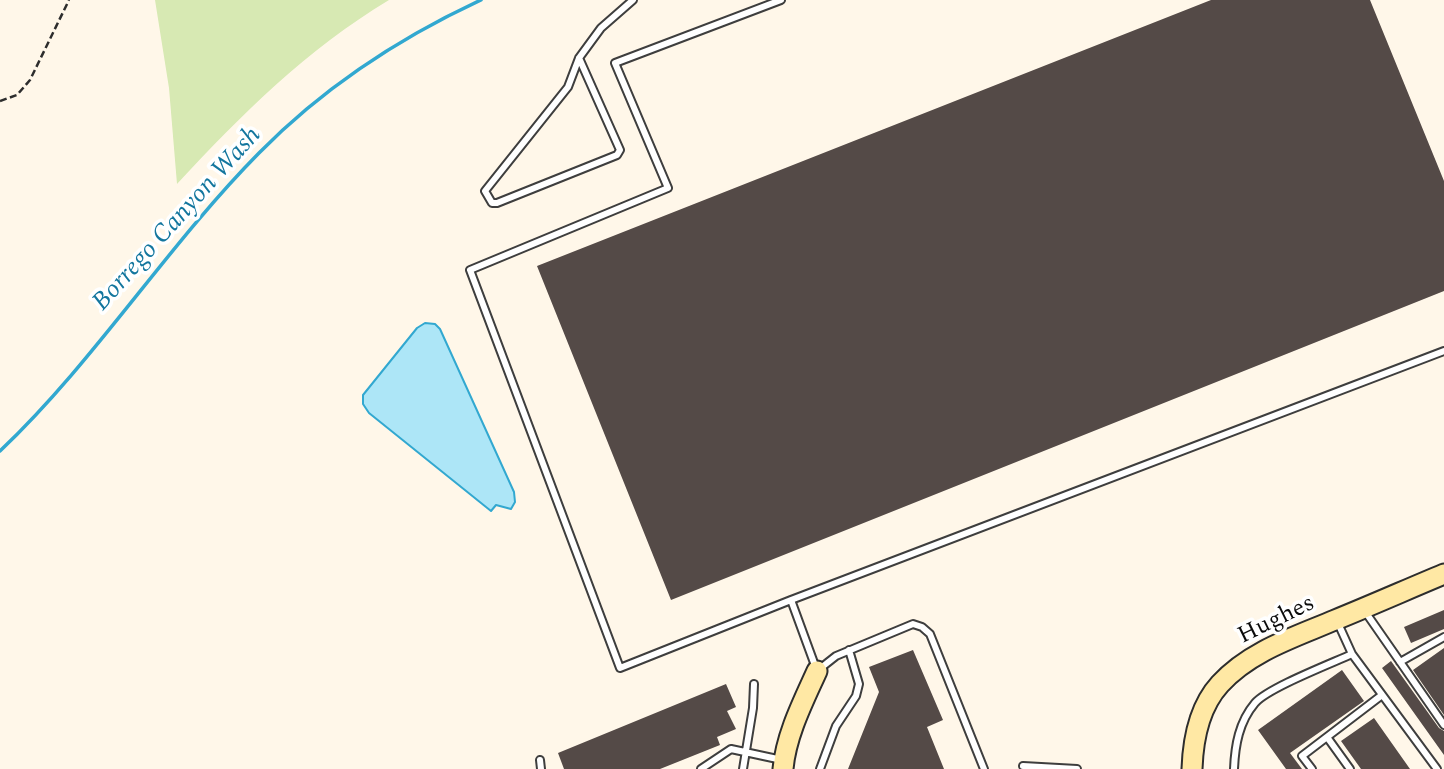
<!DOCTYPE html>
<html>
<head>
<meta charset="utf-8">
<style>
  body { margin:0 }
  canvas { display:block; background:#fff7e9 }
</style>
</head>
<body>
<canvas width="1444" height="769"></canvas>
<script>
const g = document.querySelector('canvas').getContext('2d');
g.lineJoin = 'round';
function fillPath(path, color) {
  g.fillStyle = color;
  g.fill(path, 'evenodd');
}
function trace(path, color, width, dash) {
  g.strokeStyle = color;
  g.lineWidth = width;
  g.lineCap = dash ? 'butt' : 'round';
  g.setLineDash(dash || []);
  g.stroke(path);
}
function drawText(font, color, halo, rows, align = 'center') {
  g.font = font + ' Spectral,serif';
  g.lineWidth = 7;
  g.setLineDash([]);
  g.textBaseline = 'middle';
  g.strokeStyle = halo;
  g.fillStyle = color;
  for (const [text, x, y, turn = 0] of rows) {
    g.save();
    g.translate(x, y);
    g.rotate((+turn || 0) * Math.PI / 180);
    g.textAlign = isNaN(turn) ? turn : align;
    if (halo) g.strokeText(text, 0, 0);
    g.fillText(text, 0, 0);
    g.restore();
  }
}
const green = new Path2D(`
  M155 0H389C306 50 242 114 177 184L169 88Z`);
const water = new Path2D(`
  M425 323 435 324 440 329 514 492 515 502 511 509 496 505 491 511 369 413 363 404V395L417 328Z`);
const stream = new Path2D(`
  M0 451C94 362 167 246 259 153 323 88 399 38 481 0`);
const building = new Path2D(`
  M1211 0H1370L1444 181V291L671 600 537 266Z
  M1444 610V629L1411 643 1404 627Z
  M1444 648V715L1413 670Z
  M913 650 943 720 927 727 944 769H848L879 692 869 667Z
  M1391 661 1439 728 1444 731V755L1382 668Z
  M1342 670 1364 701 1290 753 1302 769H1286L1258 730Z
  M726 684 736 707 727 711 736 729 717 737 720 745 660 769H564L558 753Z
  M1374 718 1410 769H1361L1341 741Z`);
const path = new Path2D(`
  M0 101 17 95 30 80 69 0`);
const lane = new Path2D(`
  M781 0 615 63 668 188 470 270 620 668 791 600
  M579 58 620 150 617 155 497 203H492L485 191 568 87 579 58 601 28 633 0
  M1364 610 1444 725
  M1337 621 1352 654 1437 769
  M1400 662 1444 637
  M1327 737 1350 769
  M540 760 541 769
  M1023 766 1077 769
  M701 769 731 749 782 760
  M743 769 753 708 754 684
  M820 769 836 726 856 696 859 684 849 650
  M984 769 930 634 922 627 913 624 836 656 817 671 791 600 1444 351
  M1234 769C1235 745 1239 722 1255 703 1268 688 1330 664 1352 654
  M1312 769 1302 756 1382 695`);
const secondary = new Path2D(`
  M783 769C786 735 803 702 817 671
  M1192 769C1193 739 1199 707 1220 684 1250 651 1295 637 1335 620 1372 605 1408 589 1444 574`);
const streetNames = [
  ["Hughes",1277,621,-26]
];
const waterNames = [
  ["Borrego Canyon Wash",178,220,-48]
];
fillPath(green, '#d7e9b3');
fillPath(water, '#ade6f7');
trace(water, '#32a8d0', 2);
trace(stream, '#32a8d0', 3.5);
fillPath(building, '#544a47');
trace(lane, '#3e3e3e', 10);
trace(secondary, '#2d2d2d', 23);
trace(path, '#2d2d2d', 2.5, [7, 3.5]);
trace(lane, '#fff', 6);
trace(secondary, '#ffe8a4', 19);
drawText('24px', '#0b0b0b', '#fff', streetNames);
drawText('italic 26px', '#13769e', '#fff', waterNames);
</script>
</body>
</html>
